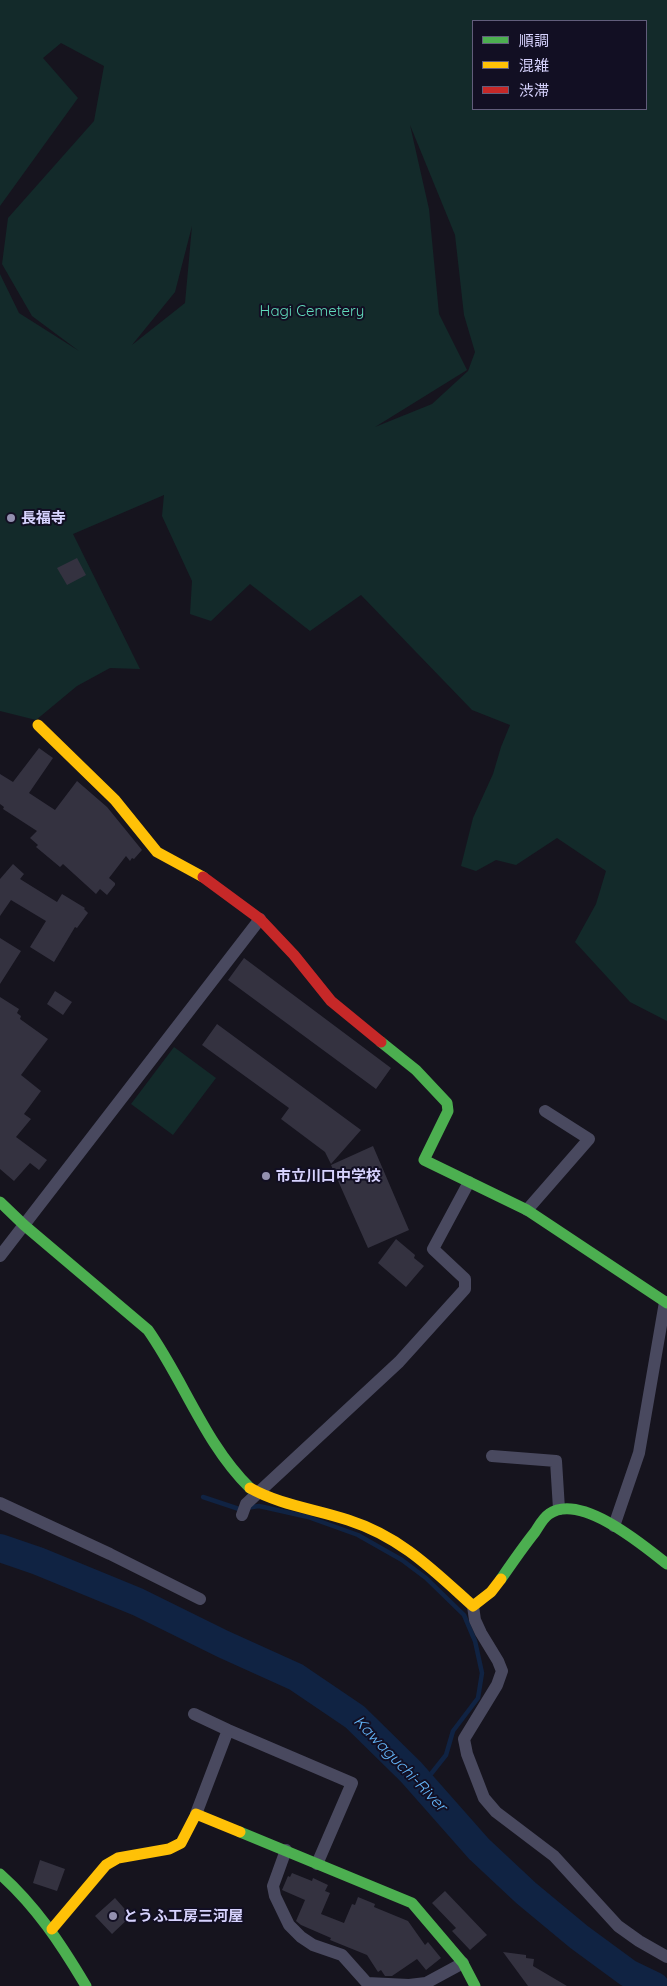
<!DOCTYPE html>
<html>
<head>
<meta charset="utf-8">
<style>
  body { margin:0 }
  #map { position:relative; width:667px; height:1986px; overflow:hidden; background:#16141e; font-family:Quicksand,"Noto Sans JP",sans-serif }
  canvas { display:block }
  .legend { position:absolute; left:472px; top:20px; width:175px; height:90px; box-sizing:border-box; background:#120f23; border:1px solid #615d7b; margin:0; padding:6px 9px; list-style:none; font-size:15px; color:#d7d3fe }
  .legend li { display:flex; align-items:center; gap:10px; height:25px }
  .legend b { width:25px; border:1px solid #615d7b }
</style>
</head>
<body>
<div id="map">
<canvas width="667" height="1986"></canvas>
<ul class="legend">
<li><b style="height:6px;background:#4caf50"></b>順調</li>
<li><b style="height:6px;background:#ffc107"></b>混雑</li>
<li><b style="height:6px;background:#c62828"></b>渋滞</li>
</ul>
</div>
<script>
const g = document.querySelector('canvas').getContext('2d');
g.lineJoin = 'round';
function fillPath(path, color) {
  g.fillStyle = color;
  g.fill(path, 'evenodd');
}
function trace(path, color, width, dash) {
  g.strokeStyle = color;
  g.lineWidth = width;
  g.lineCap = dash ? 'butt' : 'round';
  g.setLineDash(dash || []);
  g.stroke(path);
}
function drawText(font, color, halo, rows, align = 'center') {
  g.font = font + ' Quicksand,"Noto Sans JP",sans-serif';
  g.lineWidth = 4;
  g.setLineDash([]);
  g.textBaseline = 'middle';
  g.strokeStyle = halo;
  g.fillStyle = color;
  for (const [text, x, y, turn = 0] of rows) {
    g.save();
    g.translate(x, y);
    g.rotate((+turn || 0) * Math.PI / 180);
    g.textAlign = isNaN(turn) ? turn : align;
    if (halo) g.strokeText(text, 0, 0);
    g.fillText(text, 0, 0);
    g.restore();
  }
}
const green = new Path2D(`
  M0 0H667V1021L630 1002 575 942 596 904 606 871 557 838 516 865 496 860 476 871 461 866 473 818 493 774 501 747 510 725 472 710 361 595 310 631 250 584 211 621 190 614 192 581 162 516 164 495 73 534 140 669 110 668 77 686 36 720 0 711V274L19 313 79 351 32 316 2 264 8 218 94 121 104 66 61 43 43 58 78 98 0 206ZM473 21H646V109H473ZM410 125 455 235 464 315 475 352 468 371 432 404 375 427 467 370 439 314 429 209ZM192 226 185 303 132 345 175 292Z
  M174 1047 216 1078 173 1135 131 1104Z`);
const stream = new Path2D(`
  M203 1497 239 1509 259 1506 308 1517 358 1535 402 1560 426 1578 464 1615 475 1641 482 1673 478 1698 453 1731 446 1755 423 1784`);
const river = new Path2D(`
  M0 1548 38 1561 138 1602 223 1644 296 1677 355 1717 411 1772 479 1849 526 1893 579 1937 628 1973 655 1986`);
const building = new Path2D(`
  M77 558 86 575 67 585 57 568Z
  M39 748 53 758 29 793 55 810 77 781 107 807 142 850 134 859 132 858 130 861 126 856 109 878 115 883V885L107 895 100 889 96 894 63 864 60 867 36 847 38 845 30 838 37 831 3 809 4 807 0 804V774L13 782Z
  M13 864 24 874 20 879 57 902 62 894 85 908 84 909 88 913 77 928 75 927 54 962 30 947 46 921 11 900 0 916V879Z
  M0 938 21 951 0 984Z
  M244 958 391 1068 376 1089 228 980Z
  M55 991 72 1002 63 1015 47 1004Z
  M0 997 19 1009 17 1013 21 1016 20 1019 48 1039 21 1075 41 1091 24 1114 31 1119 16 1137 47 1160 39 1170 30 1163 14 1181 0 1169Z
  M217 1024 361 1130 331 1164 325 1152 281 1119 289 1108 202 1045Z
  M373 1146 409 1230 368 1248 331 1165Z
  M396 1239 415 1255 414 1258 424 1266 406 1287 378 1263Z
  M40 1860 65 1869 57 1891 33 1883Z
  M292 1873 312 1881 313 1878 328 1885 325 1891 330 1893 321 1914 344 1923 352 1904 355 1905 358 1897 375 1904 374 1907 408 1921 425 1945 428 1942 441 1958 426 1970 417 1959 392 1976H385L381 1970 378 1972 367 1955 330 1940 331 1938 301 1925 296 1921 305 1900 282 1890 288 1876 290 1877Z
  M445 1891 487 1935 470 1950 452 1931 456 1928 432 1903Z
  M115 1898 131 1916 112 1934 95 1916Z
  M503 1952 526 1955V1958L534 1959 533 1966 567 1986H528Z`);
const street = new Path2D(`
  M527 1210 589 1139 545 1111
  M0 1256 260 919
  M492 1456 556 1461 559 1509
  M0 1503 110 1554 200 1599
  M242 1515 246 1504 399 1362 465 1289V1279L433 1249 469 1182
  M614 1526 639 1453 665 1302
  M473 1606 475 1620 481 1633 498 1661 502 1671 497 1685 464 1739 467 1754 484 1798 496 1812 554 1856 618 1926 639 1941 667 1957
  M194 1714 228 1730 352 1783 317 1864
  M196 1814 228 1730
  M286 1850 273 1886 275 1896 289 1925 301 1937 313 1945 342 1955 367 1983 409 1985 426 1983 463 1963`);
const fast = new Path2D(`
  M381 1042 416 1070 447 1103 448 1111 424 1160 527 1210 667 1303
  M0 1202 24 1225 148 1330C184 1381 205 1444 250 1488
  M501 1579C512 1563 523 1547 535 1532 539 1526 543 1518 549 1514 580 1492 643 1545 667 1564
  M240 1832 412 1903 463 1963 475 1986
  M0 1874C36 1906 61 1944 86 1986`);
const slow = new Path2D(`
  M38 725 115 800 157 852 203 877
  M250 1488C280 1505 315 1509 348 1520 401 1537 433 1570 473 1606L491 1592 501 1579
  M52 1929 106 1865 118 1858 169 1849 181 1843 196 1814 240 1832`);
const jam = new Path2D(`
  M203 877 260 919 294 955 331 1001 381 1042`);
const markers = [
  [11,518,5,"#9390b0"],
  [266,1176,5,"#9390b0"],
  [113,1916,5,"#9390b0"]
];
const parkNames = [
  ["Hagi Cemetery",312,311]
];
const poiNames = [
  ["長福寺",21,518],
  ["市立川口中学校",276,1176],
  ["とうふ工房三河屋",123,1916]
];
const waterNames = [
  ["Kawaguchi-River",400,1764,46]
];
fillPath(green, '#132a2a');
trace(stream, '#102343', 4.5);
trace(river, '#102343', 28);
fillPath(building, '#343240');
trace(street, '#49495f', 12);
trace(fast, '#4caf50', 11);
trace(slow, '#ffc107', 11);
trace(jam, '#c62828', 11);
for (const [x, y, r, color] of markers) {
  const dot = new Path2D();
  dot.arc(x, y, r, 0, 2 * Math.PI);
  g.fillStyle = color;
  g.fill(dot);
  trace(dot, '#120f23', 2);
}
drawText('15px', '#61dbbb', '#120f23', parkNames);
drawText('bold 15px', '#d7d3fe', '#120f23', poiNames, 'left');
drawText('italic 16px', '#64b6fa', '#120f23', waterNames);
</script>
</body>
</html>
